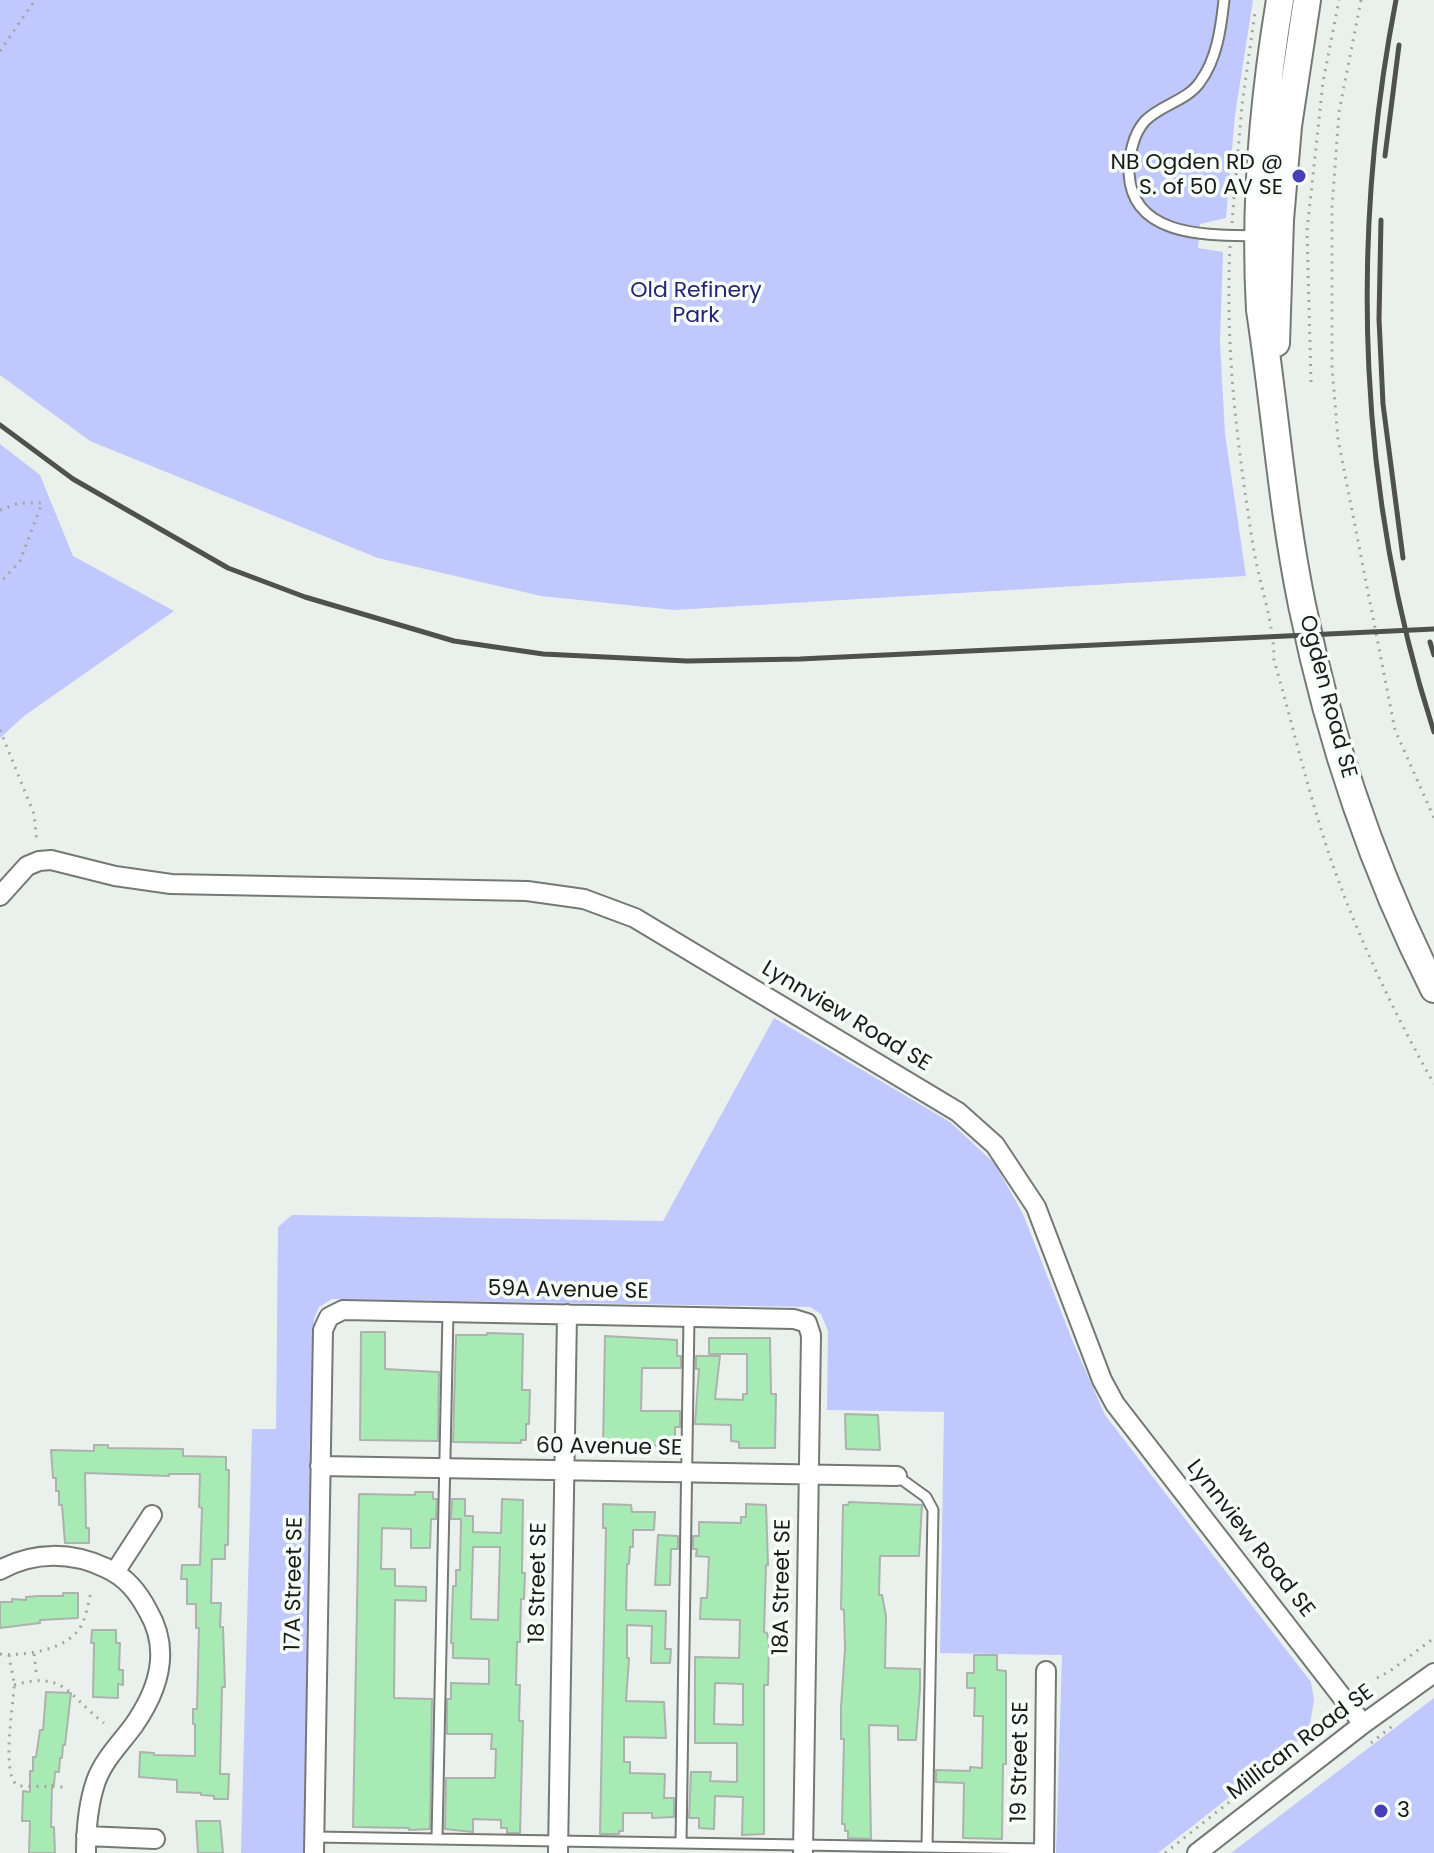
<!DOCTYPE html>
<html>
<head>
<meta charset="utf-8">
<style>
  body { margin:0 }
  canvas { display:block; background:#eaf0eb }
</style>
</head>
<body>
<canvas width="1434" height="1853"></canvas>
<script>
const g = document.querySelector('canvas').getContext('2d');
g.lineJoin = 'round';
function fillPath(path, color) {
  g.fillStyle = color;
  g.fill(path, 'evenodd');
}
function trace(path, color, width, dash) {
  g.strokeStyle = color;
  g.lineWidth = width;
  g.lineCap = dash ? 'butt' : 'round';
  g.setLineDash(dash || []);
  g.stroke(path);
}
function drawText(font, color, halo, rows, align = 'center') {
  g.font = font + ' Poppins,sans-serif';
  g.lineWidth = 7;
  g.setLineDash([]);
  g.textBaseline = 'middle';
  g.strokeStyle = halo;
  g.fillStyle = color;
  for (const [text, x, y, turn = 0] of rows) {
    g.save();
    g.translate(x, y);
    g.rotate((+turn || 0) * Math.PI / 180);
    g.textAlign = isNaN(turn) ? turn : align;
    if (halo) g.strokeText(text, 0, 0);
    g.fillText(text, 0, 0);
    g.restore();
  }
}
const green = new Path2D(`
  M0 0H1253L1235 115 1226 218 1200 224 1198 248 1223 252 1220 342 1225 434 1246 576 674 610 541 596 378 558 90 441 0 375Z
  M0 444 40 475 73 556 174 611 24 716 0 738Z
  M774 1018 950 1122 995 1164 1023 1214 1073 1342 1105 1415 1311 1682 1314 1700 1310 1724 1292 1748 1158 1853H1056L1062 1655 940 1653 944 1412 827 1410 828 1331 821 1314 810 1307 332 1299 319 1307 314 1319 304 1853H241L252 1429H276L278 1227 292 1215 663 1221Z
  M1434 1698V1853H1231Z`);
const building = new Path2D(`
  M361 1332H385V1369L439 1372 438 1441 360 1440Z
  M487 1333 523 1334 522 1390H530L529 1424H526V1440H521V1443L453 1442 456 1335H487Z
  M605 1336 677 1340V1356H681V1368H642L641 1411H680V1427H675V1445L603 1446Z
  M709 1338H770L771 1394H776L775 1448H739V1442L731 1441V1425L695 1424 699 1369H696V1356H720L715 1399 743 1400V1394H747V1354H709Z
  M845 1414 878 1415 880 1450 846 1449Z
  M94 1445H108V1448L183 1449V1456L226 1457V1470H229L228 1545H225V1559H212L211 1603H221L220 1627H223L225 1687H222L220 1774H229L228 1799H214V1796L201 1795V1793L177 1792V1780L139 1777 140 1752 154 1753V1755L195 1756V1724H193V1709H197L199 1628H196V1604H187V1579H181L182 1565H200L202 1508 199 1507 200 1474H169V1476L85 1473 86 1528H89V1543H65L62 1505H59V1491H56V1478H53L51 1450 94 1451Z
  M415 1492H433V1499H437L436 1519H431L430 1548H411V1529L382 1528 381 1569H395V1586L426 1587V1601L395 1600 394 1698 432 1699 430 1829 409 1830V1828L353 1827 359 1494 415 1495Z
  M452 1499H465V1516H473V1532L501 1533 502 1499 523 1500 522 1573H525L524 1599H521L520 1642H517L516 1685H520L519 1721H523L520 1833H507V1828H501V1820L473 1819V1832L445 1829 446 1778H495L496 1749H491L492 1734H447V1699H451V1683L489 1684V1659L453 1658V1643H451L453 1586H456V1570H460L461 1519H451ZM473 1547H500L498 1620 471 1619Z
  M849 1502 922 1505 919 1556H880L879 1595H882L886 1616 885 1668 920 1669V1689L916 1740H898V1726L869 1725 871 1839 848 1838V1831H845V1824H842L844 1739H841V1708L845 1648 844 1610 841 1609 842 1559 843 1505H848Z
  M603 1504 631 1505 632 1512H655L654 1530H633V1547H630L629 1564H627L626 1610 666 1611 665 1649H671L670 1663H651L652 1626 627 1625V1658H629L626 1701 664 1702 666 1738 624 1737V1762H630V1773L665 1774 664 1798H674V1817L652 1818V1813H623V1831H619V1834H600L606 1528H603Z
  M746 1504 766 1505 768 1565H766L764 1632 767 1633 769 1642 768 1685H764V1834L742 1835 743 1797 715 1796 714 1829 699 1828V1818H689L691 1772H711L710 1781 737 1782V1743H695V1657L739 1658 740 1620 700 1619 701 1598H707L709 1557 696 1556 697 1549H693V1536H699V1522L741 1523V1517H746ZM715 1683 743 1684V1725L714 1724Z
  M658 1535 678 1536V1549H671L670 1585H655Z
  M63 1593H78V1618L40 1620V1623L0 1628V1602H12V1599L26 1600V1597L39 1596H63Z
  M92 1630H116V1643H120L119 1670H123V1685L118 1684V1698L93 1697 94 1643H91Z
  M974 1655H997V1670L1006 1671V1764H1003L1002 1839 963 1838 964 1783 936 1782V1770L970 1771V1767L982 1768 983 1716H974L975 1688H967V1673H974Z
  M46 1692 71 1693 65 1745H63L62 1758H60L59 1772H55L54 1785H52L51 1827H54L55 1853H29L30 1821H22L23 1791 30 1792V1771H33V1757H36L40 1730H43Z
  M196 1821H220L223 1853H198Z`);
const path = new Path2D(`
  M1361 0 1339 112 1332 208V367L1338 439 1395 730 1434 818
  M0 51 35 0
  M1232 223 1242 105 1255 12
  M1230 246C1225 350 1237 443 1253 545 1259 584 1274 621 1274 660 1296 736 1313 815 1342 890 1367 956 1399 1022 1434 1084
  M1311 382 1307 231 1323 82 1339 0
  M0 510 19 503H42L20 561 0 583
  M0 730 34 814 37 843
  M0 1654C23 1656 60 1651 77 1632 86 1621 88 1604 91 1591
  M34 1654 37 1678
  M9 1655C10 1665 14 1676 14 1687 13 1709 0 1782 20 1786L66 1787
  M1377 1678 1390 1671 1434 1638
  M14 1685C65 1670 68 1696 104 1723
  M1371 1743 1396 1723
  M1165 1853 1300 1746 1317 1724`);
const lane = new Path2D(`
  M1224 0C1221 28 1217 59 1200 82 1187 101 1160 105 1145 121 1133 134 1129 156 1129 173 1132 238 1209 235 1256 236
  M897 1476 926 1497 933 1510 927 1847
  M315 1837 1044 1849
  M437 1838 448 1312
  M681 1842 689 1317`);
const street = new Path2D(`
  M0 896 27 866 39 861 51 860 115 876 171 884 527 891 584 899 635 918 958 1112 995 1145 1036 1207 1102 1380 1115 1404 1363 1724
  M320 1466 897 1476
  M0 1570C34 1551 72 1552 106 1568 126 1577 138 1592 148 1611 171 1650 159 1689 134 1725 121 1743 104 1759 96 1781 88 1804 86 1828 86 1853
  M115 1572 152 1515
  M86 1836 155 1839
  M314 1853 323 1330 329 1317 343 1310 794 1319 807 1323 811 1335 803 1853
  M558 1853 567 1314
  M1044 1853 1046 1671
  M1197 1853 1363 1724 1434 1673`);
const secondary = new Path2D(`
  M1280 0C1263 102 1254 206 1260 310 1275 408 1282 508 1302 605 1329 737 1373 869 1434 989
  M1276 343 1280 220 1288 126 1307 0`);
const rail = new Path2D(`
  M1396 0C1349 242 1358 497 1434 732
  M1385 156 1399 45
  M1381 220 1379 319 1383 404 1403 558
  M0 425 73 479 228 568 305 597 454 641 543 654 687 661 800 659 1434 629
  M1430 642 1434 655`);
const markers = [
  [1299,176,8,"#463fb5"],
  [1381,1811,8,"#463fb5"]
];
const poiNames = [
  ["NB Ogden RD @",1283,163],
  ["S. of 50 AV SE",1283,188],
  ["3",1397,1811,"left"]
];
const parkNames = [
  ["Old Refinery",696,291],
  ["Park",696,316]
];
const streetNames = [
  ["Ogden Road SE",1327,697,75],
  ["Lynnview Road SE",846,1017,31],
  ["59A Avenue SE",568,1291,1],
  ["60 Avenue SE",609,1448,1],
  ["Lynnview Road SE",1250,1539,52],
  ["18 Street SE",539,1583,-89],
  ["17A Street SE",295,1584,-89],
  ["18A Street SE",783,1587,-89],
  ["Millican Road SE",1301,1743,-37],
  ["19 Street SE",1021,1762,-89]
];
fillPath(green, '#c1c8fd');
fillPath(building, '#a7eab4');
trace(building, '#acb2ad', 2);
trace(lane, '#747975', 13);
trace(street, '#747975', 22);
trace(secondary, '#747975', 30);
trace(path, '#a1a6a2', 3, [2, 6]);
trace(lane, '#fff', 9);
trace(street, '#fff', 18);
trace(secondary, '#fff', 26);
trace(rail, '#4e514e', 5);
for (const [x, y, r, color] of markers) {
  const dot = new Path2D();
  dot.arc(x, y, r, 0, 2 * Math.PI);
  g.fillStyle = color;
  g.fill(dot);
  trace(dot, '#f7fef8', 3);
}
drawText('22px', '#191b19', '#f7fef8', poiNames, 'right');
drawText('22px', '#282372', '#f7fef8', parkNames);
drawText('22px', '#191b19', '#f7fef8', streetNames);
</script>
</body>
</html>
